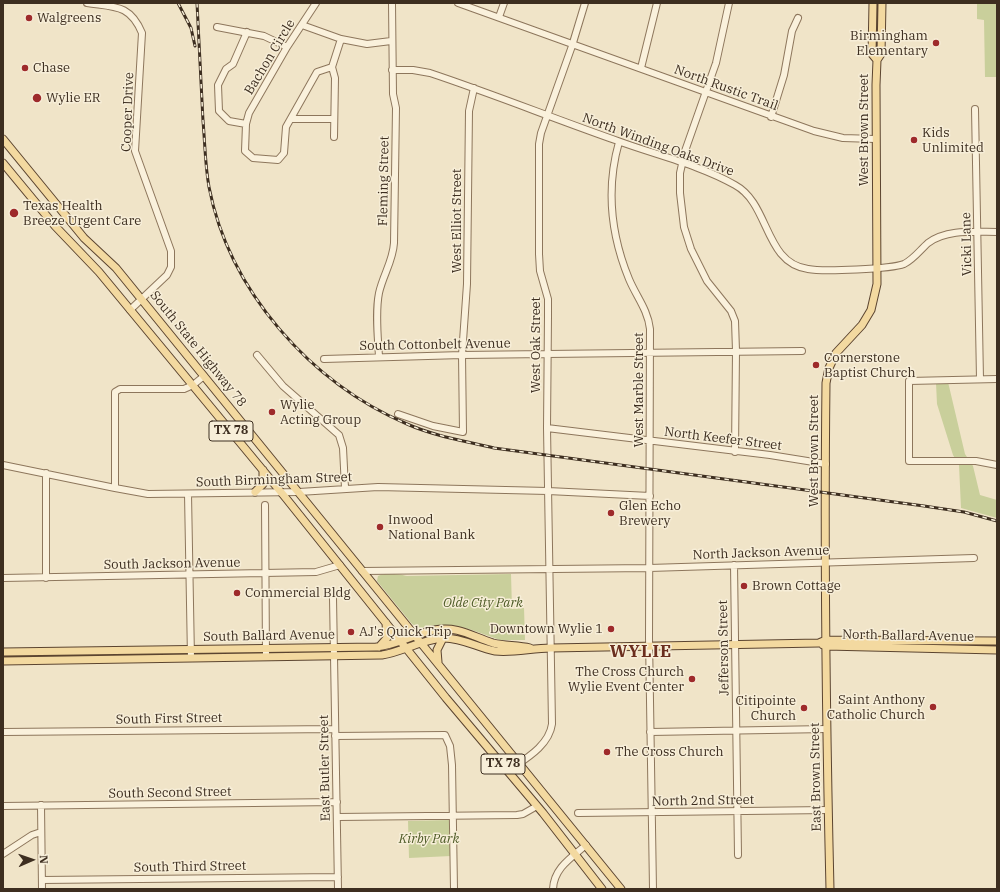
<!DOCTYPE html>
<html>
<head>
<meta charset="utf-8">
<style>
  body { margin:0 }
  #map { position:relative; width:1000px; height:892px; overflow:hidden; background:#f0e4c8; font-family:"IBM Plex Serif",serif }
  canvas { display:block }
  .frame { position:absolute; inset:0; border:4px solid #3d2e20; pointer-events:none }
  .north { position:absolute; left:12px; top:840px; width:40px; height:40px; -webkit-text-stroke:3px #f7eed8; paint-order:stroke; rotate:88deg; font-size:11px; font-weight:700; line-height:16px; text-align:center; color:#3d2e20 }
  .north::after { content:''; display:block; margin:auto; width:14px; height:18px; background:#3d2e20; clip-path:polygon(50% 0,100% 100%,50% 72%,0 100%) }
</style>
</head>
<body>
<div id="map">
<canvas width="1000" height="892"></canvas>
<div class="frame"></div>
<div class="north">N</div>
</div>
<script>
const g = document.querySelector('canvas').getContext('2d');
g.lineJoin = 'round';
function fillPath(path, color) {
  g.fillStyle = color;
  g.fill(path, 'evenodd');
}
function trace(path, color, width, dash) {
  g.strokeStyle = color;
  g.lineWidth = width;
  g.lineCap = dash ? 'butt' : 'round';
  g.setLineDash(dash || []);
  g.stroke(path);
}
function drawText(font, color, halo, rows, align = 'center') {
  g.font = font + ' "IBM Plex Serif",serif';
  g.lineWidth = 3;
  g.setLineDash([]);
  g.textBaseline = 'middle';
  g.strokeStyle = halo;
  g.fillStyle = color;
  for (const [text, x, y, turn = 0] of rows) {
    g.save();
    g.translate(x, y);
    g.rotate((+turn || 0) * Math.PI / 180);
    g.textAlign = isNaN(turn) ? turn : align;
    if (halo) g.strokeText(text, 0, 0);
    g.fillText(text, 0, 0);
    g.restore();
  }
}
const green = new Path2D(`
  M977 3H997V77H985L984 20 977 19Z
  M948 382 965 454 973 466 980 495 997 500V518L961 508 959 465 953 455 937 404 936 383Z
  M511 574 512 609 524 608 525 640H500L472 630 452 625 419 628 412 624 377 581 378 576C385 572 400 574 407 576Z
  M450 820 451 856 409 858 408 821Z`);
const minor = new Path2D(`
  M87 3C114 7 130 4 142 33L135 151 171 251V267L167 275 130 310
  M458 3 814 131 843 138 875 139
  M729 3 716 63 685 151 680 173V193L684 227 691 249 707 281 731 311 735 321 736 351 735 452
  M499 17 504 3
  M302 25 341 39 367 44 391 41
  M217 27 264 36 287 47
  M247 32 233 64 226 69 218 85 219 111 229 121 246 124 245 151 253 158 278 160 284 153 286 127 317 72 332 67
  M332 67 335 78 334 137
  M332 67 341 39
  M641 68 657 3
  M392 70H413L430 73C493 94 555 119 618 141 656 155 700 165 735 185 770 204 764 263 808 269 823 272 891 269 904 264 914 259 920 250 928 243 947 229 974 232 997 232
  M975 109 980 379
  M771 117 784 75 792 31 798 18
  M291 119H334
  M246 124 249 113 287 47 316 3
  M619 142C606 188 611 235 629 279 636 296 648 310 650 329L649 638 653 889
  M257 355 283 386 339 435 343 448 345 488
  M379 357C378 337 375 313 379 293 383 275 393 261 394 243L396 108 393 94 392 3
  M324 359 462 355 802 351
  M997 379 909 381V461H976L997 465
  M398 414 433 426 463 432 462 355 467 284 469 111 474 88
  M547 428 770 455 826 464
  M3 465 115 488 148 494 299 492 378 487 548 491 650 496
  M115 488V392L120 389H184L193 385 204 376
  M188 494 191 658
  M265 505 266 656
  M734 565 738 855
  M362 571 649 568 974 558
  M3 578 316 572 340 565
  M46 578V473
  M333 598 338 889
  M3 732 335 729
  M650 732 827 729
  M335 736 445 735 450 746 452 765 454 889
  M508 771C525 759 549 746 552 724L547 428 548 316V299L540 271 539 254V144L541 133 572 46 585 3
  M41 805 42 889
  M3 806 337 802
  M578 813 828 810
  M338 817 517 815 523 814 537 806
  M3 854 32 835 41 832
  M42 880 338 877
  M553 889C554 868 571 858 586 845`);
const major = new Path2D(`
  M873 3 872 54 877 60
  M3 139 84 238 116 268 621 889
  M3 163 55 226 99 272 285 497 446 698 543 813 602 889
  M255 492 263 484V470
  M823 645 826 646 997 650
  M379 647 387 638 386 623
  M3 652 376 647C397 645 414 634 434 630 459 626 471 636 493 643 505 646 518 645 530 648
  M3 661 382 655C403 652 422 639 444 638 463 638 478 648 495 651 514 653 532 648 551 648L819 643 826 640 997 641
  M438 662 437 650 443 638
  M830 889C826 720 824 552 826 383L829 368 836 353 862 325 871 310 877 284 876 85 877 60 881 54 882 3`);
const rail = new Path2D(`
  M178 3 191 28 195 46
  M197 3C199 42 201 82 203 121 205 143 205 165 209 187 229 291 311 383 407 424 434 436 465 441 494 448L924 506 964 512 997 521`);
const markers = [
  [29,18,4,"#9e2a2b"],
  [936,43,4,"#9e2a2b"],
  [25,68,4,"#9e2a2b"],
  [37,98,5,"#9e2a2b"],
  [914,140,4,"#9e2a2b"],
  [14,213,5,"#9e2a2b"],
  [816,365,4,"#9e2a2b"],
  [272,412,4,"#9e2a2b"],
  [611,513,4,"#9e2a2b"],
  [380,527,4,"#9e2a2b"],
  [744,586,4,"#9e2a2b"],
  [237,593,4,"#9e2a2b"],
  [611,629,4,"#9e2a2b"],
  [351,632,4,"#9e2a2b"],
  [692,679,4,"#9e2a2b"],
  [933,707,4,"#9e2a2b"],
  [804,708,4,"#9e2a2b"],
  [607,752,4,"#9e2a2b"]
];
const shields = [
  [231,431,44],
  [503,764,44]
];
const shieldNames = [
  ["TX 78",231,431],
  ["TX 78",503,764]
];
const poiNames = [
  ["Walgreens",37,18],
  ["Birmingham",928,36,"right"],
  ["Elementary",928,51,"right"],
  ["Chase",33,68],
  ["Wylie ER",46,98],
  ["Kids",922,133],
  ["Unlimited",922,148],
  ["Texas Health",23,206],
  ["Breeze Urgent Care",23,221],
  ["Cornerstone",824,358],
  ["Baptist Church",824,373],
  ["Wylie",280,405],
  ["Acting Group",280,420],
  ["Glen Echo",619,506],
  ["Brewery",619,521],
  ["Inwood",388,520],
  ["National Bank",388,535],
  ["Brown Cottage",752,586],
  ["Commercial Bldg",245,593],
  ["Downtown Wylie 1",603,629,"right"],
  ["AJ's Quick Trip",359,632],
  ["The Cross Church",684,672,"right"],
  ["Wylie Event Center",684,687,"right"],
  ["Saint Anthony",925,700,"right"],
  ["Catholic Church",925,715,"right"],
  ["Citipointe",796,701,"right"],
  ["Church",796,716,"right"],
  ["The Cross Church",615,752]
];
const streetNames = [
  ["Bachon Circle",270,57,-59],
  ["North Rustic Trail",726,88,20],
  ["Cooper Drive",128,112,-88],
  ["West Brown Street",864,130,-90],
  ["North Winding Oaks Drive",658,145,20],
  ["Fleming Street",384,181,-89],
  ["West Elliot Street",457,221,-90],
  ["Vicki Lane",967,244,-91],
  ["South Cottonbelt Avenue",435,345,-1],
  ["West Oak Street",536,345,-90],
  ["South State Highway 78",198,349,51],
  ["West Marble Street",639,390,-90],
  ["North Keefer Street",723,439,7],
  ["West Brown Street",814,451,-90],
  ["South Birmingham Street",274,480,-2],
  ["North Jackson Avenue",761,553,-2],
  ["South Jackson Avenue",172,564,-1],
  ["South Ballard Avenue",269,636,-1],
  ["North Ballard Avenue",908,636,1],
  ["Jefferson Street",724,648,-91],
  ["South First Street",169,719,-1],
  ["East Butler Street",325,768,-91],
  ["East Brown Street",816,777,-91],
  ["South Second Street",170,793,-1],
  ["North 2nd Street",703,801,-1],
  ["South Third Street",190,867,-1]
];
const parkNames = [
  ["Olde City Park",483,603],
  ["Kirby Park",429,839]
];
const districtNames = [
  ["WYLIE",641,652]
];
fillPath(green, '#c9cf9b');
trace(minor, '#8d765c', 8);
trace(major, '#5b4430', 9);
trace(minor, '#faf1dc', 6);
trace(major, '#f3d9a0', 7);
trace(rail, '#3d2e20', 3);
trace(rail, '#f7eed8', 1.5, [4.5]);
for (const [x, y, r, color] of markers) {
  const dot = new Path2D();
  dot.arc(x, y, r, 0, 2 * Math.PI);
  g.fillStyle = color;
  g.fill(dot);
  trace(dot, '#f7eed8', 1.5);
}
for (const [x, y, w] of shields) {
  const box = new Path2D();
  box.roundRect(x - w / 2, y - 10, w, 20, 3);
  g.fillStyle = '#f7eed8';
  g.fill(box);
  trace(box, '#3d2e20', 1);
}
drawText('bold 12px', '#3d2e20', null, shieldNames);
drawText('13px', '#3d2e20', '#f7eed8', poiNames, 'left');
drawText('13px', '#3d2e20', '#f7eed8', streetNames);
drawText('italic 13px', '#4d5a26', '#f7eed8', parkNames);
g.letterSpacing = '1px';
drawText('bold 17px', '#6b2e1e', '#f7eed8', districtNames);
g.letterSpacing = '0px';
</script>
</body>
</html>
